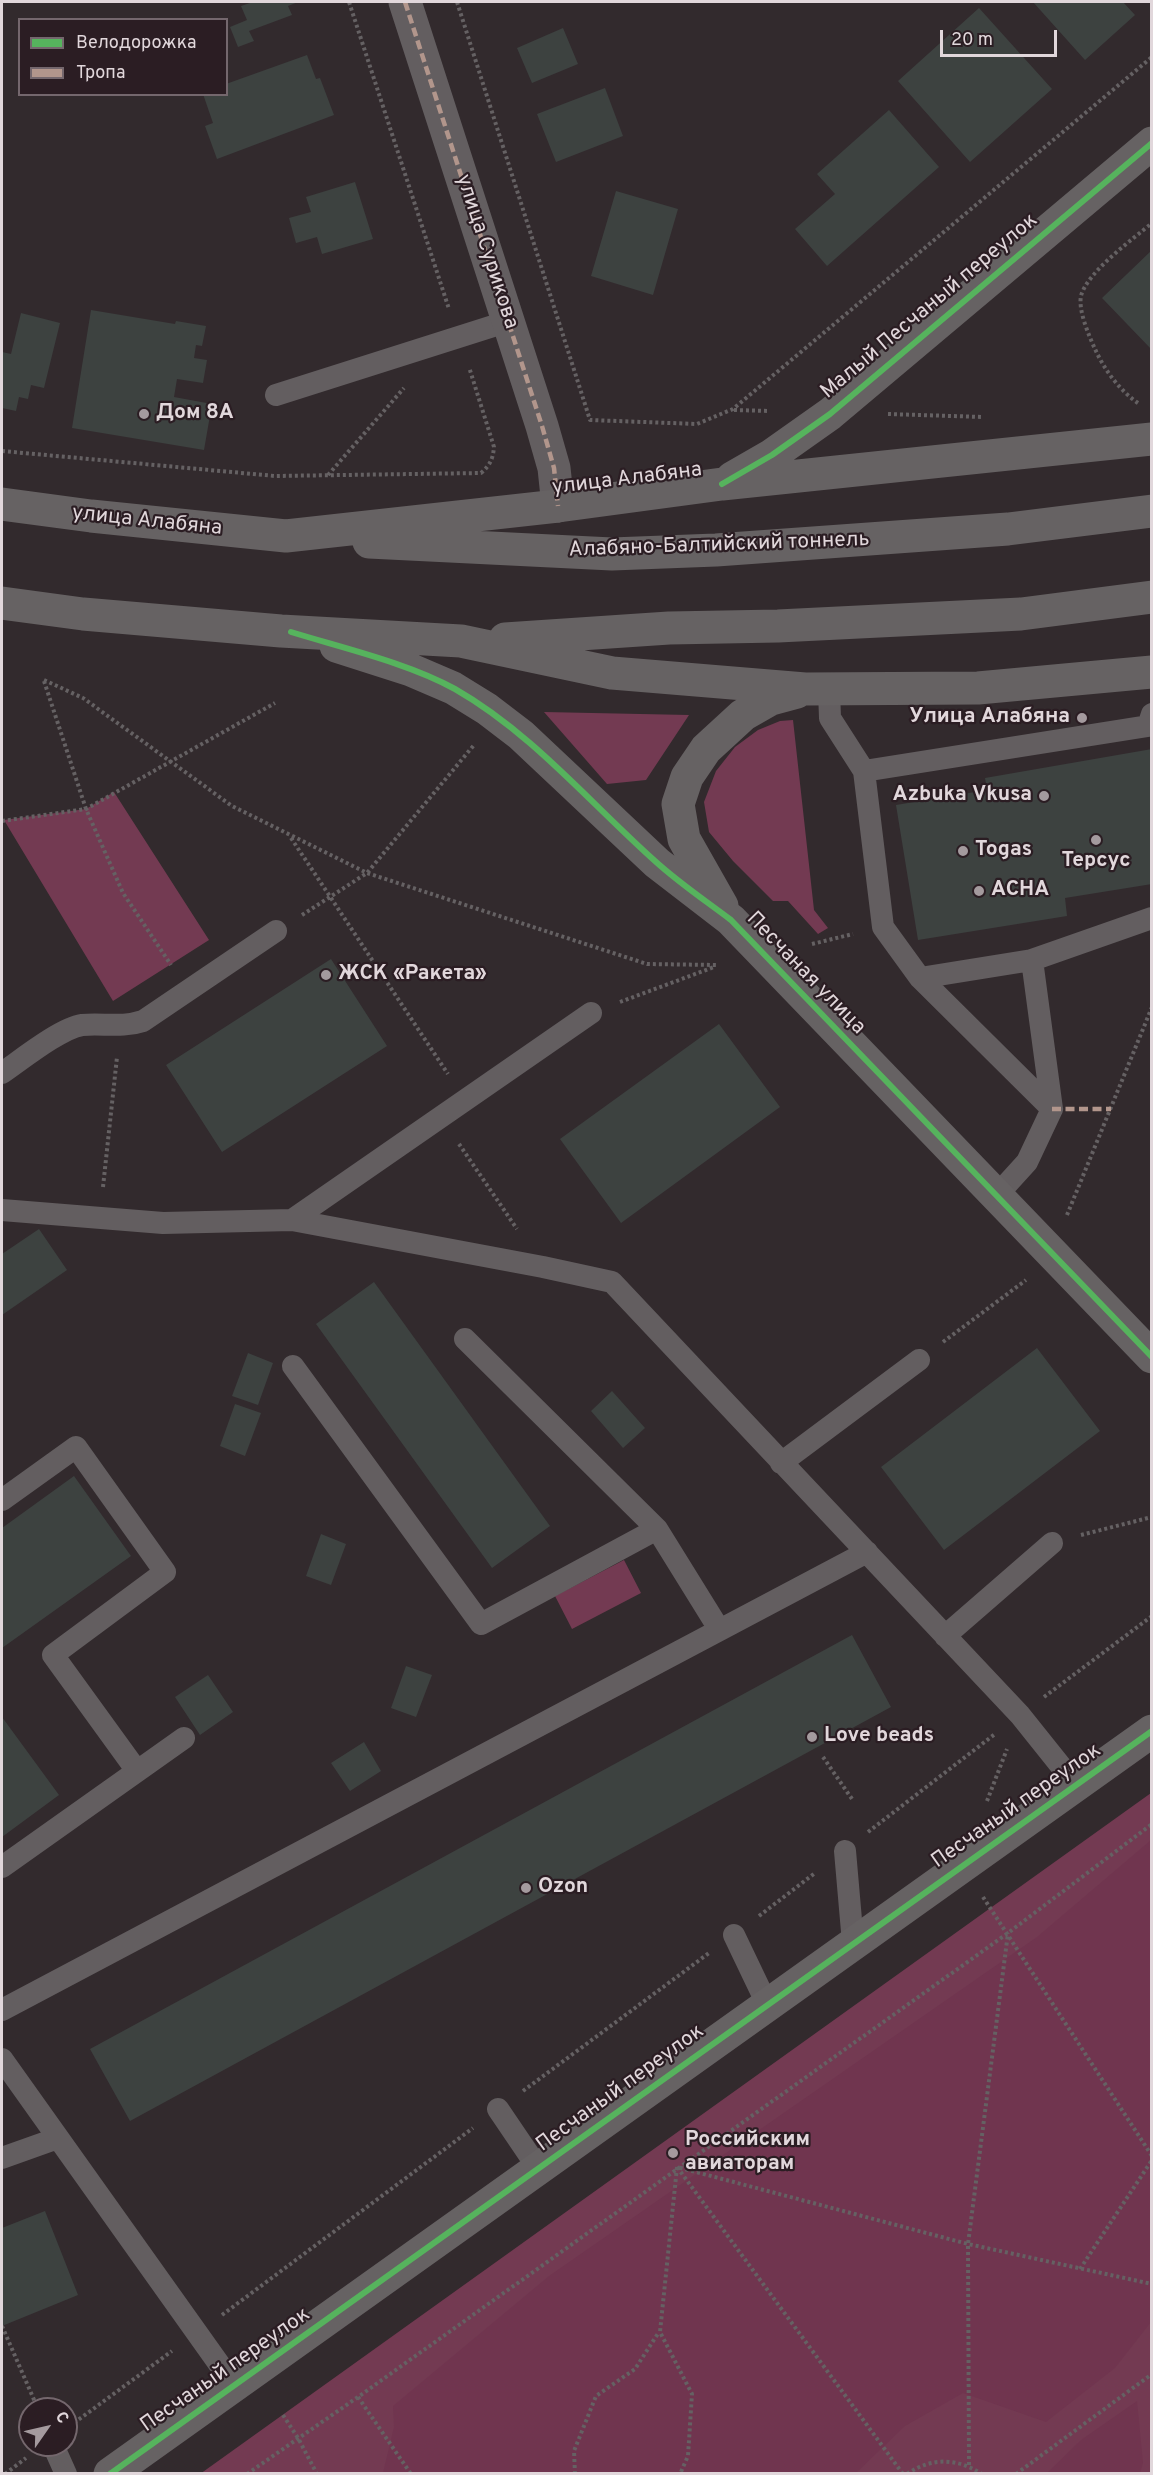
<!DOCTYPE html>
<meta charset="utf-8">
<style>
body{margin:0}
#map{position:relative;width:1153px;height:2475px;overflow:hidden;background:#322a2d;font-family:Overpass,sans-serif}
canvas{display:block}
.frame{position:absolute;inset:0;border:3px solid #e1d7db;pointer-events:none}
.legend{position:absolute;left:18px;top:18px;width:210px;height:78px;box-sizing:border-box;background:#2b1d23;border:2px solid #74676d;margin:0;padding:8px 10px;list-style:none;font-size:18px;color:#e1d7db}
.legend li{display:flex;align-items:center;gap:12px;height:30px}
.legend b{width:30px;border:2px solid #74676d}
.north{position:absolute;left:18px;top:2397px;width:60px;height:60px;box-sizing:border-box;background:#2b1d23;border:2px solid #74676d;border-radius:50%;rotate:56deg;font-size:16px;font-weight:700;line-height:24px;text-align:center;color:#e1d7db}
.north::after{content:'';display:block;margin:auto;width:21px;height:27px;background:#a49a9e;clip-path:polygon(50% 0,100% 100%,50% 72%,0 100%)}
.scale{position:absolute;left:940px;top:30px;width:117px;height:27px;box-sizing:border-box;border:3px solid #e1d7db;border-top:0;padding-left:8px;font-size:18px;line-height:21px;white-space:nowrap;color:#e1d7db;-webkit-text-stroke:4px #2b1d23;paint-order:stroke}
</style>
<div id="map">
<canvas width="1153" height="2475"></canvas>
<div class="frame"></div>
<ul class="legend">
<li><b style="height:8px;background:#56b35d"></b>Велодорожка</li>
<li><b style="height:8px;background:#b2968c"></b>Тропа</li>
</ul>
<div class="north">С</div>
<div class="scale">20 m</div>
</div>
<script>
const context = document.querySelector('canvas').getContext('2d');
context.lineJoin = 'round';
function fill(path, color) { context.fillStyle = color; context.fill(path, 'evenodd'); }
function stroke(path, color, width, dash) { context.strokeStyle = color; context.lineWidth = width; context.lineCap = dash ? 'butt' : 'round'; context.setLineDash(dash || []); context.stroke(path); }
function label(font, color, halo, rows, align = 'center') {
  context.font = font + ' Overpass,sans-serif'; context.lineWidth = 4.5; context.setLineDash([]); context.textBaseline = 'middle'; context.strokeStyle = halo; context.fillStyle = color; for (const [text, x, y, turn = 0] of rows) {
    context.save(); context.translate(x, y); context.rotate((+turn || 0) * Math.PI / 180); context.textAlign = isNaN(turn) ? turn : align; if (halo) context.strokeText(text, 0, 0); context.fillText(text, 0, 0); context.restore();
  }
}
const green = new Path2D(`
 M544 712 689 715 646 780 607 784Z
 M793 720 814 910 828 928 818 934 788 901H773L733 861 709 832 704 802 716 771 735 747 758 730 780 721Z
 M114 792 209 940 113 1001 4 820 86 809Z
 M624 1560 641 1593 572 1629 555 1596Z
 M1151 1793V2473L200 2474Z`);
const forest = new Path2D(`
 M1151 1840V2322L1115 2368 1046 2422 963 2393 905 2426 856 2473H383L394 2427 393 2406 549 2276 1037 1937Z
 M1137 2401 1143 2463 1140 2473H1047L1081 2440Z`);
const building = new Path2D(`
 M253 2H298L288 6 292 15 249 31 254 41 238 47 230 27 247 20 241 6Z
 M1033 2H1123L1135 15 1085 60Z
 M979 8 1052 89 970 162 898 81Z
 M563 28 578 64 532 83 517 48Z
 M307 55 316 79 320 78 334 115 217 159 205 126 213 123 203 94H226V84Z
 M605 88 623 136 556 162 537 114Z
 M889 110 939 167 827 266 795 229 835 194 817 174Z
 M355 182 373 239 322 254 317 237 296 243 289 218 311 212 306 197Z
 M616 191 678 209 653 295 591 276Z
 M1152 250V350L1102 298Z
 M91 310 175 324 176 321 206 326 202 346 196 345 194 358 207 360 203 383 177 379 174 397 212 404 204 450 72 428Z
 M21 313 60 323 44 388 31 385 28 399 19 397 16 411 2 408V352L11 354Z
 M1152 749V884L1065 898 1067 916 918 940 896 805 987 790 985 778Z
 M331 959 387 1046 222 1152 166 1065Z
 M719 1024 780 1107 621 1223 560 1139Z
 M39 1229 67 1270 2 1315V1254Z
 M374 1282 550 1526 492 1568 316 1324Z
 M1037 1348 1100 1431 944 1550 881 1467Z
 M248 1353 273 1363 258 1405 232 1396Z
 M612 1391 645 1428 623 1448 591 1411Z
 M235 1404 261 1413 245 1456 220 1446Z
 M74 1476 131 1556 2 1648V1528Z
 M321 1534 346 1544 331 1585 306 1576Z
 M852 1635 891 1707 130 2121 90 2049Z
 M406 1666 432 1675 416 1717 391 1708Z
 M208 1675 233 1712 200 1735 175 1697Z
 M2 1717 59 1795 2 1837Z
 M364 1742 381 1771 350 1791 331 1763Z
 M45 2211 78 2295 2 2326V2228Z`);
const path = new Path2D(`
 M349 2 449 309
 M457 2 590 420 697 424 733 409 1152 57
 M1138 403C1119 390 1104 369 1095 349 1089 336 1078 310 1081 296 1087 272 1133 239 1152 223
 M734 410 769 411
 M888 414 983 417
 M2 451 275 476 481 473C490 465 493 459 494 447L469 367
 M328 475 404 388
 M44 680 83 698 232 806 367 873 647 964 718 965
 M44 681 86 809 123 893 171 965
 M2 821 86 809 275 703
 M291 838 448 1074
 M302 915 367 873 474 745
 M812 944 853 934
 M620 1002 714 967
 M459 1144 517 1229
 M103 1187 117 1057
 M1067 1215 1152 1007
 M943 1342 1026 1280
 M1081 1535 1152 1517
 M1044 1697 1152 1616
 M823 1757 852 1799
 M987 1801 1007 1749
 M868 1832 995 1734
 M983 1897 1152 2156
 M759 1916 815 1873
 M523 2091 709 1953
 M677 2167 660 2332 692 2394 688 2456 680 2474
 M1080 2269 1152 2160
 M222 2315 473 2128
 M2 2326 38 2409
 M358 2397 411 2474
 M283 2415 298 2438 317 2474
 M74 2423 172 2351
 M969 2465 968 2244 1008 1933
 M5 2474 26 2458
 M247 2474 358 2397 1008 1933 1152 1824
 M575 2474 574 2451 596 2396 635 2369 659 2332
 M903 2474 677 2167 968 2244 1152 2284
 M907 2474C932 2457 957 2458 982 2474
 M1016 2474 1152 2374`);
const lane = new Path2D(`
 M276 395 509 321
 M829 690 830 718 864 771 1148 726 1152 714
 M864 771 883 927 920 978 1052 1109 1027 1162 997 1195
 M920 978 1032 960
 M2 1073C21 1060 61 1028 82 1025 103 1023 122 1028 143 1021L276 931
 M1052 1109 1032 960 1152 918
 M2 1210 163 1223 292 1220 543 1267 612 1282 1020 1715 1076 1785
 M292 1220 591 1013
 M465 1339 657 1529 719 1629
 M293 1366 481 1624 657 1529
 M781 1463 919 1360
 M2 1500 76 1447 165 1572 53 1655 137 1771
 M945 1636 1052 1543
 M845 1851 853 1943
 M2 1867 184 1738
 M734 1935 767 2004
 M2 2010 867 1552
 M2 2059 234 2385
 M498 2109 538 2168
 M2 2158 58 2138
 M53 2445 66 2474`);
const street = new Path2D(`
 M405 2 542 426 554 468 558 506`);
const secondary = new Path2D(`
 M732 478 772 455 830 414 1152 143
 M2 504 91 516 286 536 558 506 722 484 1152 439
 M369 542 612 554 716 550 1008 529 1152 511
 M2 603 83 614 281 631 461 641 612 673 805 689 978 688 1152 672
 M505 639 669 628 778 626 1021 614 1152 597
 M336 646 411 670 453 688 487 709 521 735 657 863 731 920 1152 1357
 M722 906 684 839 678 804 687 777 706 749 743 715 771 699 797 692
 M110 2474 1152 1731`);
const quiet = new Path2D(`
 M405 2 542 426 554 468 558 506
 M1052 1109H1111`);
const cycleway = new Path2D(`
 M722 484 772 455 830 414 1152 143
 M291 632C343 648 408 663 455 689 532 733 590 803 655 861 679 883 706 901 731 920L1152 1357
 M110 2474 1152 1731`);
const markers = [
 [144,414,6,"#a49a9e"],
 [1082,718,6,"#a49a9e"],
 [1044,796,6,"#a49a9e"],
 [1096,840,6,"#a49a9e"],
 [963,851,6,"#a49a9e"],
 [979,891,6,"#a49a9e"],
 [326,975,6,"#a49a9e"],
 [812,1737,6,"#a49a9e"],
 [526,1888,6,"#a49a9e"],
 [673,2153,6,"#a49a9e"]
];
const streetNames = [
 ["улица Сурикова",486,252,72],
 ["Малый Песчаный переулок",930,307,-40],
 ["улица Алабяна",627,480,-7],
 ["улица Алабяна",147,522,6],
 ["Алабяно-Балтийский тоннель",719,546,-2],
 ["Песчаная улица",805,974,46],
 ["Песчаный переулок",1017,1807,-35],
 ["Песчаный переулок",621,2089,-36],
 ["Песчаный переулок",226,2371,-35]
];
const poiNames = [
 ["Дом 8А",156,414],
 ["Улица Алабяна",1070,718,"right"],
 ["Azbuka Vkusa",1032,796,"right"],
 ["Togas",975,851],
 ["Терсус",1096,862,"center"],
 ["АСНА",991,891],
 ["ЖСК «Ракета»",338,975],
 ["Love beads",824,1737],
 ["Ozon",538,1888],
 ["Российским",685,2141],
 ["авиаторам",685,2165]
];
fill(green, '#733a52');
fill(forest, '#70354f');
fill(building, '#3d4240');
stroke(path, '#656163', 4, [3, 3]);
stroke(lane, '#635e60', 22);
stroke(street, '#635e60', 33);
stroke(secondary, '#666263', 33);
stroke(quiet, '#b2968c', 4.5, [9, 4.5]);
stroke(cycleway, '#56b35d', 6);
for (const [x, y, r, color] of markers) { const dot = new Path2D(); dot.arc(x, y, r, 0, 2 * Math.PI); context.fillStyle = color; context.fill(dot); stroke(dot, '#2b1d23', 2); }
label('21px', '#e1d7db', '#2b1d23', streetNames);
label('bold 21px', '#e1d7db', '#2b1d23', poiNames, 'left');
</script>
